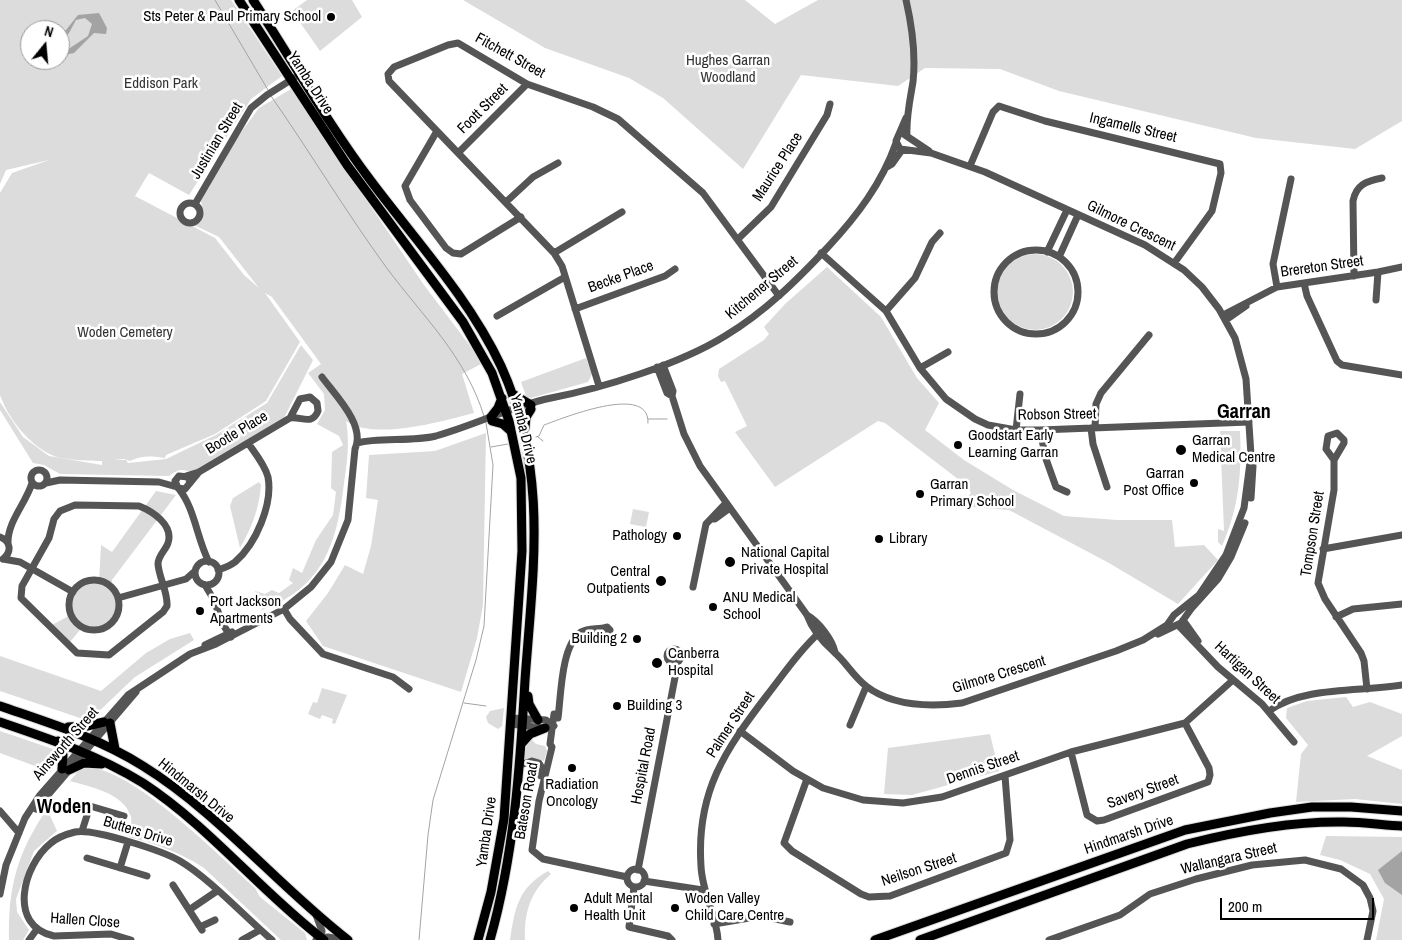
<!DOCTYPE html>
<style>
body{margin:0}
#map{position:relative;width:1402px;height:940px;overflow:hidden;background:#fff;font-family:"Archivo Narrow",sans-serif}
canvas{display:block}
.north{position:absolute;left:20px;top:20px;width:50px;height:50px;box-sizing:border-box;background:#fff;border:1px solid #999;border-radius:50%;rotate:17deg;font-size:14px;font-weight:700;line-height:20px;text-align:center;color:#000}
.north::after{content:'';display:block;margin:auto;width:18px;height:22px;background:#000;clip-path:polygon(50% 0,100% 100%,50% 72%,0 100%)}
.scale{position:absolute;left:1220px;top:898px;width:154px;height:22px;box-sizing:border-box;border:2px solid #000;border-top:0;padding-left:6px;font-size:15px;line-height:18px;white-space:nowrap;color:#000;-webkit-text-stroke:4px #fff;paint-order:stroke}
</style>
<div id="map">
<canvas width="1402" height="940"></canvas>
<div class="north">N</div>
<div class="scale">200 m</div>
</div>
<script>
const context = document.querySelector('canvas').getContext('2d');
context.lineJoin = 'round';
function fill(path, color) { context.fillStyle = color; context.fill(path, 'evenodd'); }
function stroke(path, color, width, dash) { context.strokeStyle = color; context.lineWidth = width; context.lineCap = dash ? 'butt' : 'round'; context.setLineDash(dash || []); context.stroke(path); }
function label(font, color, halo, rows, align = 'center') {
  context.font = font + ' "Archivo Narrow",sans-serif'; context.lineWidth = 5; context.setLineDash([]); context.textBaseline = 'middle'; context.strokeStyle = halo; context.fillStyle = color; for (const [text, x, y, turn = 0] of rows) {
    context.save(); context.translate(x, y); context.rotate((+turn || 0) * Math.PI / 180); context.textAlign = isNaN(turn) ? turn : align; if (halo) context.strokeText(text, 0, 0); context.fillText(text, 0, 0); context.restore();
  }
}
const green = new Path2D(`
 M0 0H231L282 76 251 99 189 195 149 173 135 196 215 238 244 275 259 288 219 237 194 225 203 211 201 201 231 146 259 108 291 89 424 285 483 363 462 374 474 413C443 421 375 441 346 421 350 443 347 462 344 483 337 543 324 587 262 610L255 591 265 594 272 590 279 593 293 583 289 580 293 568 302 573 316 540 333 515 336 492 331 488 332 452 343 445 339 436 317 424 325 410 324 394 308 373 321 364 272 297 265 293 300 342 266 401 215 434 166 455 165 458C153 456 141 455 130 461L124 459 113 460H126L128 463 166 459 216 435 267 403 301 345 313 360 284 418 194 473C183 469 179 468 169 476L60 474 44 465 33 463 0 410V402L23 437 49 456 102 465V461C91 461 61 460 52 455 29 445 8 418 0 395V193L12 173 49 160 6 170 0 184ZM30 30H60V60H30Z
 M307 0H352L362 17 320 51 292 11Z
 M463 0H745L775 24 818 0H1402V121L1355 149 1256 138 1059 91 1000 69 925 68 898 86 801 75 743 169 663 98 629 78 545 48Z
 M997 292a38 38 0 1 1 76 0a38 38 0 1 1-76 0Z
 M827 267 881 317 917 378 939 403 925 430 964 460 1013 490 1064 516 1117 520H1172L1175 547 1204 545 1218 560 1178 604 1109 563 1009 510 958 506 971 493 967 486 885 423 878 421 775 487 735 432 747 426 725 381 721 382 718 376 719 369 764 340 769 334 764 327 785 304Z
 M586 358 592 374 588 382 531 398 526 396 521 382Z
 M1220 431H1240C1242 472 1239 508 1222 546L1218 542V529L1224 531Z
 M486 433 483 605 477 638 461 692 323 646 306 621 328 593 345 565 363 574 371 546 378 500 366 498 369 455 435 451Z
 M259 482 261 485C259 509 252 527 240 548L230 506 233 498Z
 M156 491 176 495 112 580C110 590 118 593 118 602 120 622 100 632 84 625L70 642 52 625 74 613C70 600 75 593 83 584L99 582 101 545 112 552Z
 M633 509 649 512 646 527 630 524Z
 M190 633 194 640 135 677 95 715 83 719 0 691V656L101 691 146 653 170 639Z
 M322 688 347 695 335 724 332 723 333 719 322 715 320 719 308 714 313 702 317 703Z
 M1346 697 1353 707 1370 702 1402 714V736L1367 756 1402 770V804L1355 799 1296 802 1301 754 1308 745 1286 718 1287 708 1307 701Z
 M504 708 502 726 498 729 488 723 486 717 490 711Z
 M0 731 53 749 57 756 51 772 0 753Z
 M990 734 999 771 912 795 884 794 888 748Z
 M529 737 536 744 545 746 547 751 544 761 538 759 524 761 525 747Z
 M87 767C134 769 219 856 255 888L260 897 305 933 307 940H281L204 868C180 852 156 844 129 837 130 831 132 823 131 817 124 793 91 787 70 781L79 770Z
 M47 809 57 831 34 851 16 899 17 912 29 930 23 940H9C8 887 17 853 47 809Z
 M1326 836 1402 837V940H1376L1384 899 1370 874 1340 860 1320 855Z
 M548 871 551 874C530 892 524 913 525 940H510C515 908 518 888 548 871Z`);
const water = new Path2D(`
 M99 13 107 28 106 34 94 33 74 53 60 56V48L67 50 88 36 92 24 85 18 76 20 69 33 60 43V32L66 30 78 15Z
 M1402 851V895L1385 883 1378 870Z`);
const stream = new Path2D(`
 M215 0 268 90
 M271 96C310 152 346 212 386 267 423 317 465 355 484 416
 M648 419H667
 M536 437 539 436 544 425C561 419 650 382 648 423
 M538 437 543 441
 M491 447 508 444
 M464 703 486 706
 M419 940 428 835 433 800 476 660 484 626 493 465 486 423`);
const minor = new Path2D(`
 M906 0C912 26 916 54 913 82 910 100 906 117 907 136
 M906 118 896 141 900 149 931 153 985 172 1145 245 1184 270 1202 287 1219 309 1235 338 1246 379 1251 455 1253 466 1251 498
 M437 131 405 186 410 200 446 248 453 253 461 254 521 217
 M905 135 929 151
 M458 153 527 84
 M970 166 993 112 999 106 1045 121 1220 164 1221 173 1212 211 1175 262
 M887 167 892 164 902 150
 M506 202 533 177 558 163
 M180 213a10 10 0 1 1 20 0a10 10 0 1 1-20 0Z
 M195 204 251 108 267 95 294 78
 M738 239 771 207 827 115 830 104
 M994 292a42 42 0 1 1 84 0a42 42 0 1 1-84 0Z
 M1047 252 1067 210
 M554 253 622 212
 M821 253 886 311 920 368 946 399 975 419 988 425 1016 430H1040L1249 422
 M1059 257 1078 215
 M1354 276 1353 201C1356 185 1366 181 1382 178
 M1304 283 1307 296 1337 361 1342 365 1402 375
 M1277 287 1273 264 1291 179
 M1376 300 1378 272
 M575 309 665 276 675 269
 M886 311 915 278 932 242 940 233
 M1223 315 1277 287 1378 272 1402 267
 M497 316 565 277
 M1226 320 1246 306
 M663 365 673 391 672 396 684 434 700 466 807 615C812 629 824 643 834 652 846 662 853 676 866 686 893 707 930 707 962 703L1116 651 1143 640 1167 625 1174 615 1199 595 1226 555 1244 508 1251 455
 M657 367 667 393 672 396
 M920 368 948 352
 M599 386 562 266 554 253 389 81 388 74 394 67 448 45 458 43 527 84 593 107 618 119 703 193 779 296
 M1091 428 1093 444 1107 487
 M1095 428 1096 404 1101 393 1149 335
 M1016 430 1020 394
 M1040 430 1046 459 1056 487 1067 492
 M357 443C379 437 411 442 436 436 475 425 512 406 551 398 603 388 680 364 725 336 765 312 797 280 828 247 857 216 882 183 896 143
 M1334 460 1344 443V440L1337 433 1328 436 1326 449 1334 460V490L1318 583 1325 599 1361 653 1364 661 1367 689
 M31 478a8 8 0 1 1 16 0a8 8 0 1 1-16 0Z
 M186 476 199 472 290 418 300 399 310 397 317 403 318 411C312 426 301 416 290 418
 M46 483 60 480 159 482 177 487
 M190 483 188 477 179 476 175 481 178 488 185 489 199 472
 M179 489C195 509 197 539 209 562
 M75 505 139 506C152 511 174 525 168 543 166 550 158 555 158 564 159 578 168 592 167 606L163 612 109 655 77 653 21 598 22 586 49 538 54 519 60 511Z
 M711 519H715L730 508
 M0 537C11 541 12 552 3 559
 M8 542C8 521 26 503 32 483
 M1323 549 1402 535
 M3 559 20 562 73 592
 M195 573a12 12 0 1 1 24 0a12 12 0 1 1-24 0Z
 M218 570C224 568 230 566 235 562 256 544 273 504 268 477 265 465 255 453 248 443
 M69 605a25 25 0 1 1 50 0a25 25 0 1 1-50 0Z
 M205 585 214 600 222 623 231 637
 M693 587 706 524 726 503
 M118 598 186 579 195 571
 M284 609 290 619 323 654 393 677 409 689
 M807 615C819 622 832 639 835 652
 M1336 617 1353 609 1402 604
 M1183 620 1198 641
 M1178 625 1218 667 1262 704 1294 742
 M1158 634 1181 623 1191 609 1218 579 1231 557 1245 523
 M205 645 232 632
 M667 656a7 7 0 1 1 14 0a7 7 0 1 1-14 0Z
 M1269 711C1303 686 1361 692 1402 685
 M554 714 550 744 552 747 539 801 532 850 543 859 627 877
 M511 718 546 720 554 726
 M558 718C561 696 561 645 581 632 589 627 598 630 607 627L610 630 606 637 577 636
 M511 724 543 728
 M850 725 866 687
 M740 731 793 771 823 788 863 800 903 803 942 797 1071 752 1185 723 1233 680
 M1071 752 1087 815 1097 821 1104 820 1208 782 1210 775 1209 768 1185 723
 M520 765 532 761 539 763 542 768 541 776
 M807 779 784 843 792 851 861 894 869 897 890 896 1006 853 1010 840 1005 776
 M36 809 136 692
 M0 811 19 833
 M82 831 90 806 124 816
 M87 858 147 876
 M120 868 128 842
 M627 878a9 9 0 1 1 18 0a9 9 0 1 1-18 0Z
 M638 870 677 667
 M644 881 703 890
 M173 885 202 930
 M634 887 629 927 668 936 672 940
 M0 894 6 865 25 818 40 795 128 695 190 654 216 644 284 609 311 587 331 562 348 520 355 449C366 425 335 395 322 377
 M189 910 217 891
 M316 915 322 931 321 940
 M714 924 761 916 790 922
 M200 927 215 920
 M29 940 37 929
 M131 940 111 934 54 936C7 926 23 865 51 843 58 837 67 834 75 832 93 828 163 851 180 861 209 878 245 917 272 940
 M242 940 260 930
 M316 940 328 937 344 940
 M718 940C717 917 702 893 701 866 696 792 725 750 768 694 785 672 801 649 822 630
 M1049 940 1120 915 1150 894 1196 879 1252 865 1305 860 1341 869 1363 885 1370 898 1373 911 1367 940`);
const major = new Path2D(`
 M239 0 347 165 463 322 492 373 509 421 521 478 522 551 504 819 491 892 478 940
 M253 0C292 60 328 124 371 181 416 241 469 298 501 366 549 472 533 569 525 680 520 768 514 855 490 940
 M513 394 531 405
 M491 417 498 408 502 398
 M492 421 503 424 511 431
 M525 428 526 417 531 409
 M528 696 529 704 538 720
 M0 706C49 723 99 738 143 766 219 813 277 885 348 940
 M0 722C50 739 98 755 143 783 210 827 261 892 324 940
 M110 723 115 749
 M68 727 87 726 104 722
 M58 741 63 755 62 769
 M522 743 530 734 545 728
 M69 770 84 763 102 764
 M875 940 1185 830 1270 813 1312 807H1351L1402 811
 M920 940 1187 844C1238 831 1291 821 1344 822 1363 822 1383 825 1402 826`);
const markers = [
 [331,17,5,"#000"],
 [958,445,5,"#000"],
 [1181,450,6,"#000"],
 [1194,483,5,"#000"],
 [920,494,5,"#000"],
 [677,536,5,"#000"],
 [879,539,5,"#000"],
 [730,562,6,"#000"],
 [661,581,6,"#000"],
 [713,607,5,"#000"],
 [200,611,5,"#000"],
 [637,639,5,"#000"],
 [657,663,6,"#000"],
 [617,706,5,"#000"],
 [572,768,5,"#000"],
 [574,908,5,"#000"],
 [675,908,5,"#000"]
];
const poiNames = [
 ["Sts Peter & Paul Primary School",321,17,"right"],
 ["Goodstart Early",968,436],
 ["Learning Garran",968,453],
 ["Garran",1192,441],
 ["Medical Centre",1192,458],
 ["Garran",1184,474,"right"],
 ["Post Office",1184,491,"right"],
 ["Garran",930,485],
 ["Primary School",930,502],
 ["Pathology",667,536,"right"],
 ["Library",889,539],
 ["National Capital",741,553],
 ["Private Hospital",741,570],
 ["Central",650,572,"right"],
 ["Outpatients",650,589,"right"],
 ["ANU Medical",723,598],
 ["School",723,615],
 ["Port Jackson",210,602],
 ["Apartments",210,619],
 ["Building 2",627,639,"right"],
 ["Canberra",668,654],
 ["Hospital",668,671],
 ["Building 3",627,706],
 ["Radiation",572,785,"center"],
 ["Oncology",572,802,"center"],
 ["Adult Mental",584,899],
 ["Health Unit",584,916],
 ["Woden Valley",685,899],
 ["Child Care Centre",685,916]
];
const streetNames = [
 ["Fitchett Street",510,56,29],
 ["Yamba Drive",310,83,57],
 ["Foott Street",483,109,-45],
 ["Ingamells Street",1133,128,13],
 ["Justinian Street",217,141,-59],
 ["Maurice Place",778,167,-57],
 ["Gilmore Crescent",1131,226,26],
 ["Brereton Street",1322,267,-8],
 ["Becke Place",621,277,-20],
 ["Kitchener Street",762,288,-40],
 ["Robson Street",1057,415,-1],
 ["Yamba Drive",523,429,76],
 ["Bootle Place",237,433,-31],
 ["Tompson Street",1313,534,-81],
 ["Hartigan Street",1247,673,43],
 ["Gilmore Crescent",999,675,-17],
 ["Palmer Street",731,725,-57],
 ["Ainsworth Street",66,744,-49],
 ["Hospital Road",644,766,-79],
 ["Dennis Street",983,768,-19],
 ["Hindmarsh Drive",196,791,39],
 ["Savery Street",1143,792,-20],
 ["Bateson Road",527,801,-80],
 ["Butters Drive",138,832,17],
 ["Yamba Drive",487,832,-82],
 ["Hindmarsh Drive",1129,835,-19],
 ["Wallangara Street",1229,859,-13],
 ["Neilson Street",919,870,-18],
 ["Hallen Close",85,921,4]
];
const parkNames = [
 ["Hughes Garran",728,61],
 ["Woodland",728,78],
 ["Eddison Park",161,84],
 ["Woden Cemetery",125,333]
];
const districtNames = [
 ["Garran",1244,413],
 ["Woden",64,808]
];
fill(green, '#dcdcdc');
fill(water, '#a3a3a3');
stroke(stream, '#a3a3a3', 1);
stroke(major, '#dbdbdb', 11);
stroke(minor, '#555', 7);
stroke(major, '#000', 9);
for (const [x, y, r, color] of markers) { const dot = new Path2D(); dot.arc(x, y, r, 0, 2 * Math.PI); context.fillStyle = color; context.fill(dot); stroke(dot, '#fff', 2); }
label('15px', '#000', '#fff', poiNames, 'left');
label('15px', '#000', '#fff', streetNames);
label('15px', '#333', '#fff', parkNames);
label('bold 20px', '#000', '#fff', districtNames);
</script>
